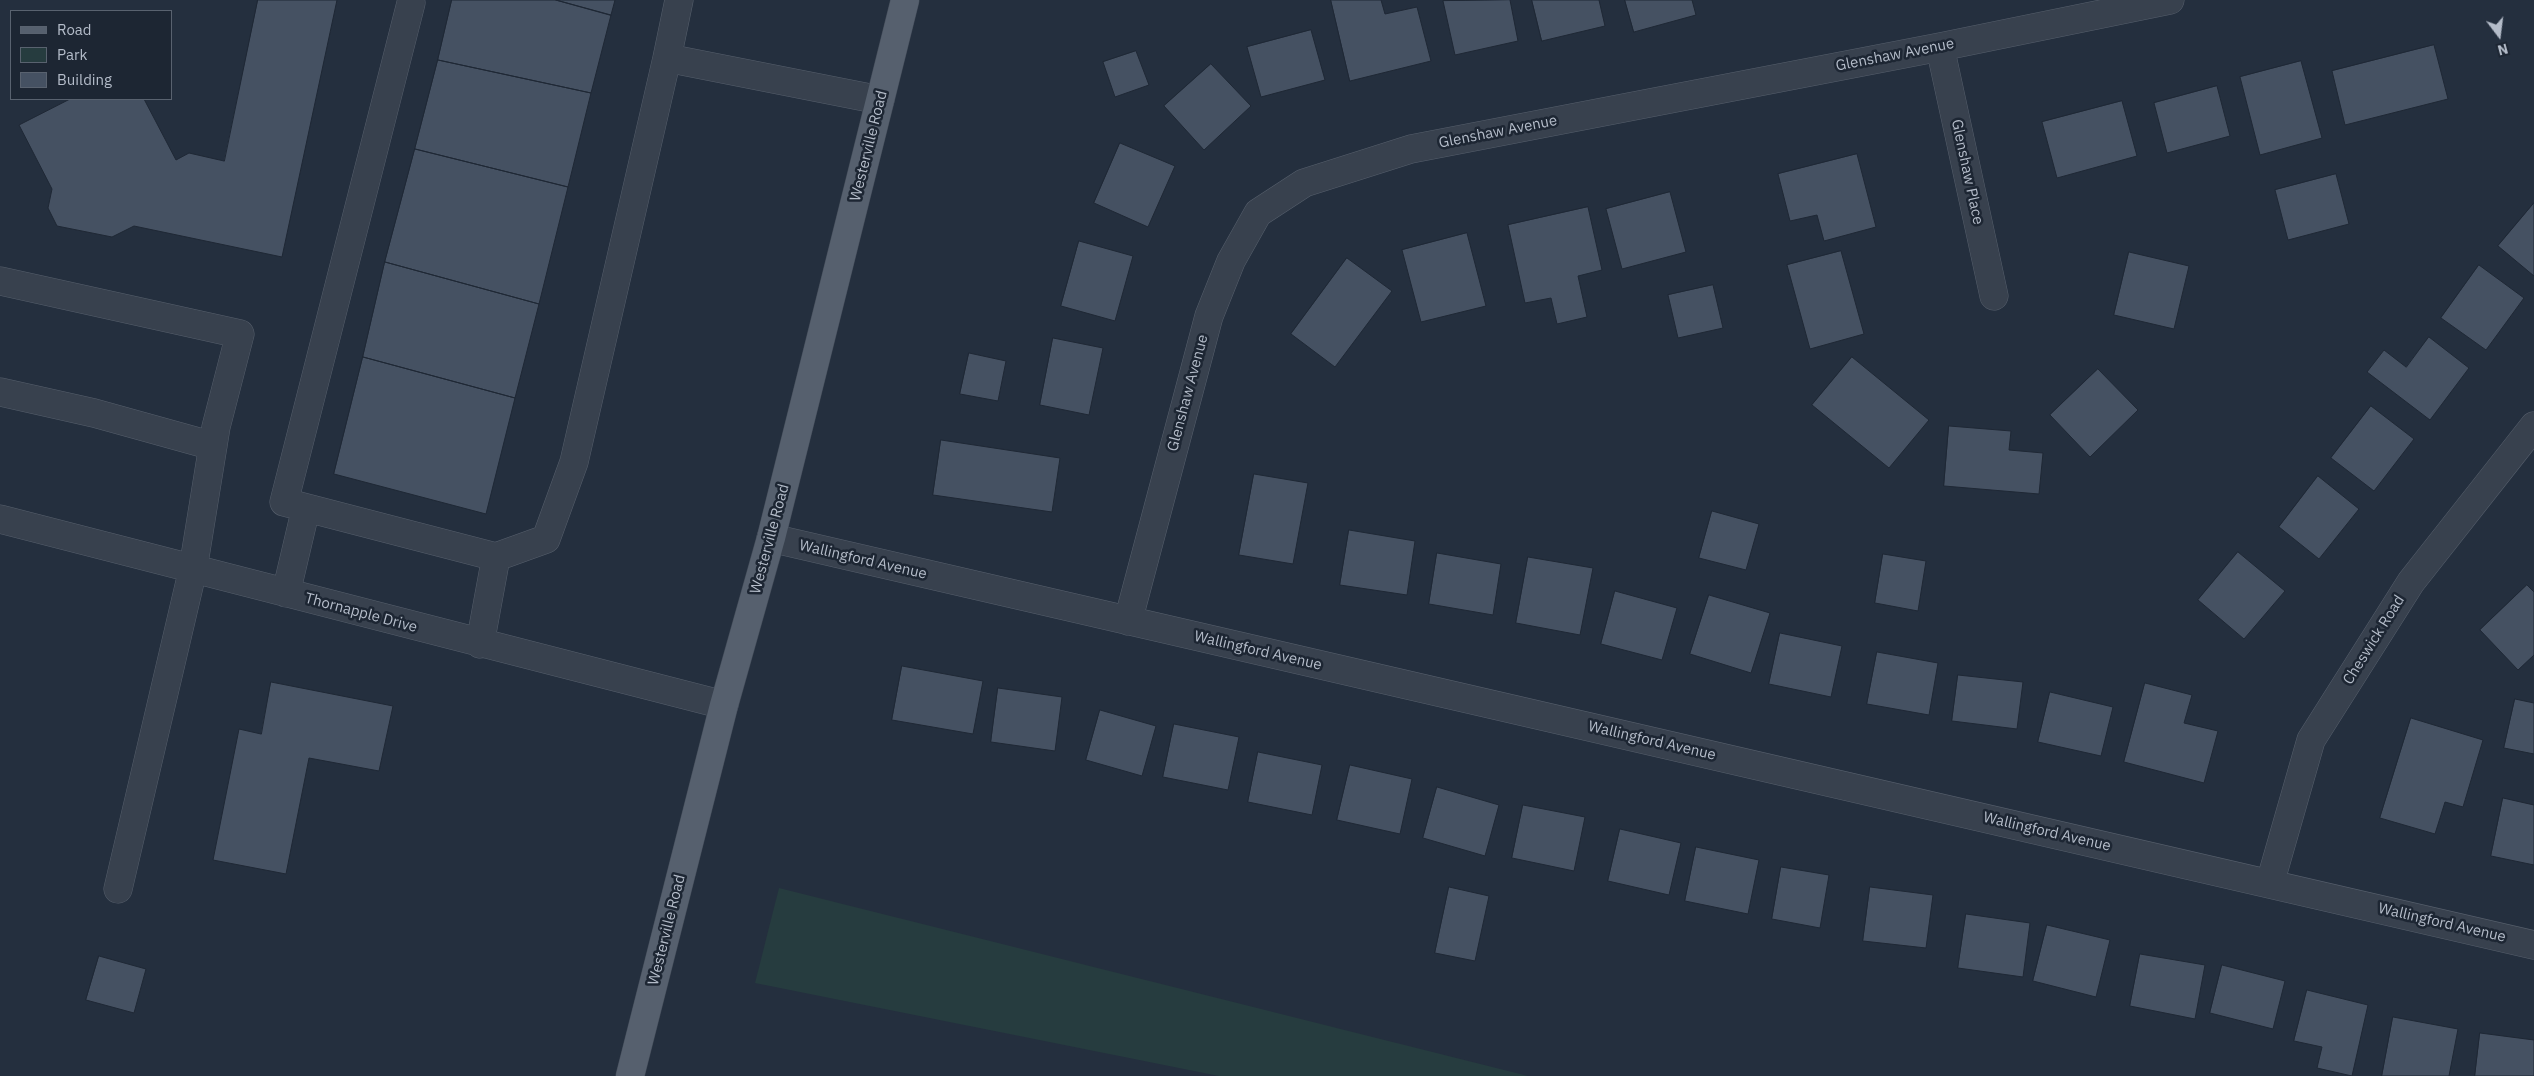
<!DOCTYPE html>
<style>
body{margin:0}
#map{position:relative;width:2534px;height:1076px;overflow:hidden;background:#242f3e;font-family:"IBM Plex Sans",sans-serif}
canvas{display:block}
.legend{position:absolute;left:10px;top:10px;width:162px;height:90px;box-sizing:border-box;background:#1d2633;border:1px solid #59626f;margin:0;padding:6px 9px;list-style:none;font-size:15px;color:#b4bcc9}
.legend li{display:flex;align-items:center;gap:10px;height:25px}
.legend b{width:25px;border:1px solid #59626f}
.north{position:absolute;left:2474px;top:10px;width:50px;height:50px;-webkit-text-stroke:4px #1d2633;paint-order:stroke;rotate:165deg;font-size:14px;font-weight:700;line-height:20px;text-align:center;color:#b4bcc9}
.north::after{content:'';display:block;margin:auto;width:18px;height:22px;background:#b4bcc9;clip-path:polygon(50% 0,100% 100%,50% 72%,0 100%)}
</style>
<div id="map">
<canvas width="2534" height="1076"></canvas>
<ul class="legend">
<li><b style="height:6px;background:#56606e"></b>Road</li>
<li><b style="height:14px;background:#263c3f"></b>Park</li>
<li><b style="height:14px;background:#455162"></b>Building</li>
</ul>
<div class="north">N</div>
</div>
<script>
const context = document.querySelector('canvas').getContext('2d');
context.lineJoin = 'round';
function fill(path, color) { context.fillStyle = color; context.fill(path, 'evenodd'); }
function stroke(path, color, width, dash) { context.strokeStyle = color; context.lineWidth = width; context.lineCap = dash ? 'butt' : 'round'; context.setLineDash(dash || []); context.stroke(path); }
function label(font, color, halo, rows, align = 'center') {
  context.font = font + ' "IBM Plex Sans",sans-serif'; context.lineWidth = 5; context.setLineDash([]); context.textBaseline = 'middle'; context.strokeStyle = halo; context.fillStyle = color; for (const [text, x, y, turn = 0] of rows) {
    context.save(); context.translate(x, y); context.rotate((+turn || 0) * Math.PI / 180); context.textAlign = isNaN(turn) ? turn : align; if (halo) context.strokeText(text, 0, 0); context.fillText(text, 0, 0); context.restore();
  }
}
const green = new Path2D(`
 M779 888 1528 1076H1219L755 983Z`);
const building = new Path2D(`
 M258 0H337L282 257 134 226 112 237 57 226 48 208 52 189 19 125 70 99H144L176 160 189 153 224 161Z
 M452 0H556L611 15 591 93 438 60Z
 M556 0H615L611 15Z
 M1331 0H1381L1385 14 1417 7 1431 61 1350 81Z
 M1510 0 1518 41 1455 55 1443 1Z
 M1532 0H1599L1605 26 1542 41Z
 M1625 0H1692L1696 15 1634 32Z
 M1311 30 1325 80 1261 97 1247 47Z
 M2434 45 2448 99 2345 125 2332 71Z
 M1136 51 1149 85 1115 97 1103 62Z
 M438 60 591 93 568 187 415 149Z
 M2301 61 2322 138 2260 155 2240 77Z
 M1211 64 1251 106 1204 150 1164 106Z
 M2217 86 2230 136 2167 153 2154 103Z
 M2122 101 2137 156 2057 178 2042 122Z
 M1120 143 1175 166 1148 227 1094 203Z
 M415 149 568 187 539 304 385 262Z
 M1857 154 1876 227 1824 241 1817 215 1790 221 1778 174Z
 M2336 174 2349 224 2288 240 2275 190Z
 M1670 192 1686 252 1622 269 1606 209Z
 M2534 203V276L2498 246Z
 M1588 207 1602 270 1578 276 1587 317 1557 324 1551 298 1525 303 1508 225Z
 M1467 233 1486 306 1421 322 1402 250Z
 M1079 241 1133 256 1115 321 1061 306Z
 M1841 251 1864 334 1810 349 1787 265Z
 M2129 252 2189 266 2174 329 2114 315Z
 M1347 258 1392 291 1335 367 1291 334Z
 M385 262 539 304 515 398 363 357Z
 M2479 265 2524 298 2486 350 2441 318Z
 M1713 285 1723 328 1678 338 1668 295Z
 M2429 337 2469 368 2430 420 2367 372 2384 350 2406 367Z
 M1053 338 1103 348 1089 415 1040 405Z
 M969 353 1006 361 998 401 960 394Z
 M363 357 515 398 486 514 334 474Z
 M1852 357 1929 420 1889 468 1812 405Z
 M2098 369 2138 410 2090 457 2050 415Z
 M2371 406 2414 439 2374 491 2331 458Z
 M1949 426 2011 431 2009 450 2043 453 2039 494 1944 486Z
 M941 440 1060 458 1052 512 933 495Z
 M1254 474 1308 483 1293 564 1239 555Z
 M2318 476 2359 509 2319 559 2279 527Z
 M1712 511 1759 524 1746 570 1699 558Z
 M1349 530 1415 541 1407 595 1340 585Z
 M2238 552 2285 591 2244 639 2198 600Z
 M1437 553 1501 564 1493 615 1429 604Z
 M1883 554 1926 561 1918 611 1875 603Z
 M1528 557 1593 568 1580 635 1516 623Z
 M2527 585 2534 592V655L2518 670 2480 630Z
 M1615 591 1677 608 1662 660 1601 644Z
 M1709 595 1770 613 1751 673 1690 654Z
 M1780 633 1842 646 1831 697 1769 684Z
 M1877 652 1938 663 1929 715 1867 704Z
 M902 666 983 681 973 734 892 720Z
 M1958 675 2023 682 2017 729 1952 721Z
 M271 682 393 706 379 771 309 758 286 874 213 860 239 729 261 734Z
 M2145 683 2192 695 2184 723 2218 731 2204 783 2124 762Z
 M998 688 1062 697 1055 751 991 742Z
 M2050 692 2113 707 2101 756 2038 742Z
 M2515 699 2534 703V754L2504 748Z
 M1100 710 1156 726 1142 776 1086 760Z
 M2411 718 2483 740 2463 807 2445 802 2435 834 2380 818Z
 M1174 724 1239 737 1228 790 1163 777Z
 M1258 752 1322 765 1312 815 1248 802Z
 M1350 765 1412 779 1400 834 1337 820Z
 M1437 787 1499 805 1485 856 1423 838Z
 M2503 798 2534 805V865L2491 856Z
 M1523 805 1585 817 1574 871 1512 858Z
 M1620 829 1681 843 1669 895 1608 881Z
 M1696 847 1759 860 1748 914 1685 901Z
 M1781 867 1829 875 1820 928 1772 919Z
 M1449 887 1489 896 1475 961 1435 953Z
 M1870 887 1933 895 1926 948 1863 941Z
 M1966 914 2030 923 2023 977 1958 968Z
 M2047 925 2110 940 2096 997 2033 981Z
 M2140 954 2205 965 2195 1019 2130 1006Z
 M99 956 146 969 134 1013 86 1000Z
 M2222 965 2285 981 2273 1029 2210 1013Z
 M2307 990 2368 1005 2352 1076 2317 1068 2322 1047 2294 1041Z
 M2393 1017 2458 1029 2449 1076H2382Z
 M2480 1033 2534 1040V1076H2475Z`);
const minor = new Path2D(`
 M411 3 284 502 496 557 546 539 574 462 667 58 880 100
 M1940 47 1994 296
 M667 58 679 0
 M0 281 240 334 216 427 193 569 118 889
 M0 392 94 413 213 446
 M0 519 724 705
 M771 538 2534 945
 M286 593 306 508
 M1128 621 1209 316 1231 261 1258 213 1304 183 1411 149 1940 47 2170 0
 M480 644 496 557
 M2270 883 2311 740 2411 582 2534 426`);
const major = new Path2D(`
 M630 1076 724 705 771 538 905 0`);
const streetNames = [
 ["Glenshaw Avenue",1895,55,-11],
 ["Glenshaw Avenue",1498,132,-11],
 ["Westerville Road",869,146,-76],
 ["Glenshaw Place",1967,172,78],
 ["Glenshaw Avenue",1188,393,-75],
 ["Westerville Road",770,539,-75],
 ["Wallingford Avenue",863,560,13],
 ["Thornapple Drive",361,613,15],
 ["Cheswick Road",2374,640,-58],
 ["Wallingford Avenue",1258,651,13],
 ["Wallingford Avenue",1652,741,13],
 ["Wallingford Avenue",2047,832,13],
 ["Wallingford Avenue",2442,923,13],
 ["Westerville Road",667,930,-76]
];
fill(green, '#263c3f');
fill(building, '#455162');
stroke(building, '#1f2835', 1);
stroke(minor, '#565f6c', 29);
stroke(major, '#414a57', 29);
stroke(minor, '#38414e', 28);
stroke(major, '#56606e', 28);
label('15px', '#b4bcc9', '#1d2633', streetNames);
</script>
